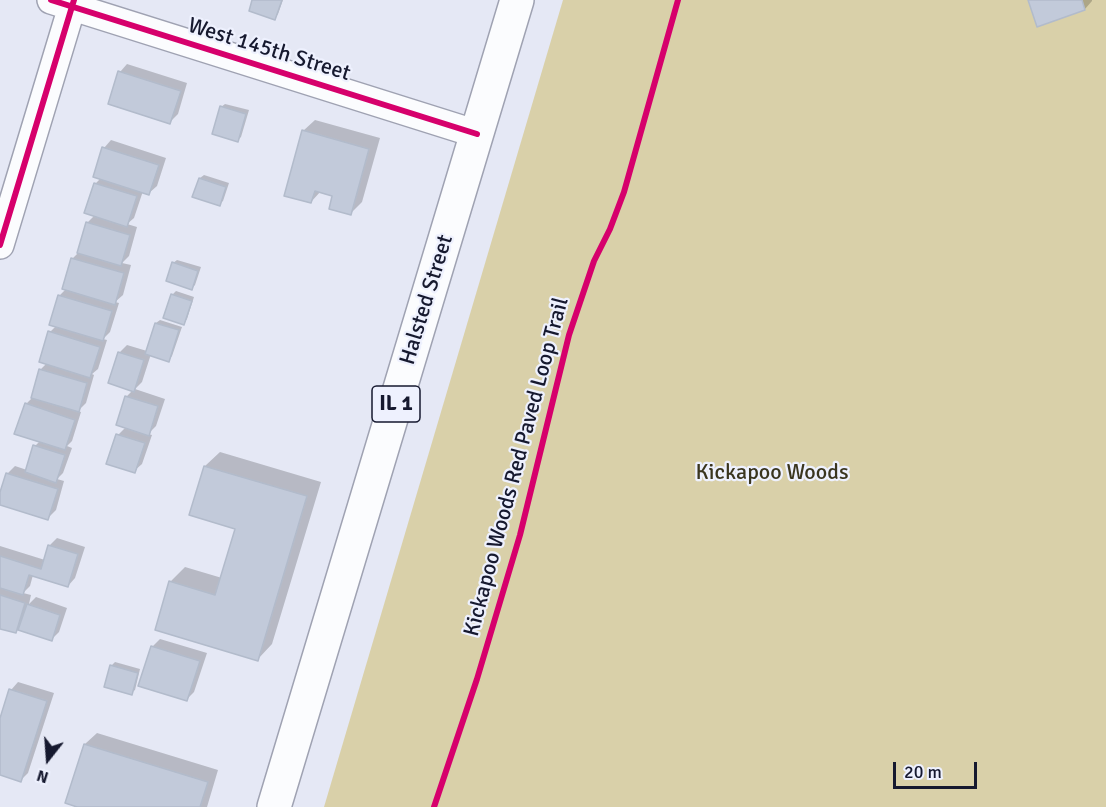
<!DOCTYPE html>
<style>
body{margin:0}
#map{position:relative;width:1106px;height:807px;overflow:hidden;background:#e5e8f5;font-family:Signika,sans-serif}
canvas{display:block}
.north{position:absolute;left:18px;top:729px;width:60px;height:60px;-webkit-text-stroke:4px #eef1fe;paint-order:stroke;rotate:197deg;font-size:16px;font-weight:700;line-height:24px;text-align:center;color:#16192f}
.north::after{content:'';display:block;margin:auto;width:21px;height:27px;background:#16192f;clip-path:polygon(50% 0,100% 100%,50% 72%,0 100%)}
.scale{position:absolute;left:893px;top:762px;width:84px;height:27px;box-sizing:border-box;border:3px solid #16192f;border-top:0;padding-left:8px;font-size:18px;line-height:21px;white-space:nowrap;color:#16192f;-webkit-text-stroke:4px #eef1fe;paint-order:stroke}
</style>
<div id="map">
<canvas width="1106" height="807"></canvas>
<div class="north">N</div>
<div class="scale">20 m</div>
</div>
<script>
const context = document.querySelector('canvas').getContext('2d');
context.lineJoin = 'round';
function fill(path, color) { context.fillStyle = color; context.fill(path, 'evenodd'); }
function stroke(path, color, width, dash) { context.strokeStyle = color; context.lineWidth = width; context.lineCap = dash ? 'butt' : 'round'; context.setLineDash(dash || []); context.stroke(path); }
function label(font, color, halo, rows, align = 'center') {
  context.font = font + ' Signika,sans-serif'; context.lineWidth = 4.5; context.setLineDash([]); context.textBaseline = 'middle'; context.strokeStyle = halo; context.fillStyle = color; for (const [text, x, y, turn = 0] of rows) {
    context.save(); context.translate(x, y); context.rotate((+turn || 0) * Math.PI / 180); context.textAlign = isNaN(turn) ? turn : align; if (halo) context.strokeText(text, 0, 0); context.fillText(text, 0, 0); context.restore();
  }
}
const green = new Path2D(`
 M563 0H1106V807H324Z`);
const shadow = new Path2D(`
 M254 0H283L278 14 275 18Z
 M1030 0H1092V1L1085 9 1038 25Z
 M127 64 187 83 178 114 170 122 120 72Z
 M225 104 249 110 241 137 238 140 221 107Z
 M315 120 380 138 362 202 351 213 334 195 321 191 311 202 303 131Z
 M111 140 166 158 157 186 149 193 143 191 134 218 127 224 137 227 129 256 122 263 131 265 123 295 115 302 119 303 110 332 103 339 107 340 98 369 92 374 94 375 86 403 78 411 81 412 72 441 67 446 72 448 63 473 57 479 64 481 56 510 48 518 0 504V498L7 474 15 466 27 470 35 446 40 441 26 404 32 398 40 370 47 363 50 332 56 326 59 296 66 289 72 259 78 253 87 223 95 215V184L101 178 104 148Z
 M204 175 229 183 223 201 219 204 200 178Z
 M177 260 201 267 195 285 192 288 173 263Z
 M176 291 194 297 187 319 184 323 172 295Z
 M160 320 182 327 172 356 169 360 151 354 142 382 135 389 165 399 156 426 148 434 152 435 142 464 134 471 108 463 118 435 126 427V397L133 390 119 353 127 345 147 351 156 323Z
 M220 452 321 482 272 644 258 659 170 582 185 567 222 578 237 528 205 466Z
 M57 538 85 547 75 578 68 586 33 575 30 586 23 593 31 595 29 604 36 597 67 608 59 632 51 640 18 629 15 631 0 627V546L45 560 49 546Z
 M160 639 207 653 194 692 187 699 152 647Z
 M115 662 140 669 135 690 131 693 111 666Z
 M18 682 54 693 28 773 20 781 0 774V723L11 690Z
 M97 733 218 770 207 807H82L85 744Z`);
const building = new Path2D(`
 M252 0H282L275 20 249 11Z
 M1028 0H1082L1085 10 1037 27Z
 M118 71 181 91 170 124 108 104Z
 M220 106 246 114 238 142 212 134Z
 M302 130 369 149 351 215 329 209 332 196 315 191 311 203 284 196Z
 M102 147 159 165 149 195 93 177Z
 M199 178 226 187 220 206 192 197Z
 M94 183 137 196 127 227 84 213Z
 M86 222 130 235 121 266 77 253Z
 M71 258 124 273 115 305 62 289Z
 M172 262 198 271 192 290 166 281Z
 M171 294 192 301 184 325 163 318Z
 M58 295 112 311 103 341 49 325Z
 M155 323 179 330 169 362 145 354Z
 M48 331 100 347 90 378 39 362Z
 M118 352 144 360 134 392 108 383Z
 M39 369 87 383 79 412 31 398Z
 M125 396 158 406 149 436 116 425Z
 M25 403 75 420 65 450 14 434Z
 M116 434 145 443 135 473 106 464Z
 M33 445 65 455 56 483 25 472Z
 M204 466 307 496 258 661 155 630 169 581 215 595 235 529 189 515Z
 M6 473 58 489 48 520 0 505V492Z
 M48 545 78 554 68 587 29 575 23 595 0 588V556L41 569Z
 M0 595 25 603 16 633 0 629Z
 M27 604 60 615 52 641 18 630Z
 M151 646 200 661 187 701 138 686Z
 M110 665 138 673 132 695 104 687Z
 M9 689 47 701 21 782 0 775V718Z
 M84 744 208 782 200 807H77L65 803Z`);
const street = new Path2D(`
 M51 0 477 134
 M0 245 74 0`);
const primary = new Path2D(`
 M274 807 517 0`);
const cycleway = new Path2D(`
 M51 0 477 134
 M0 245 74 0
 M434 807 477 679 520 535 569 335 594 261 610 229 624 192 678 0`);
const shields = [
 [396,404,48]
];
const shieldNames = [
 ["IL 1",396,404]
];
const streetNames = [
 ["West 145th Street",269,50,17],
 ["Halsted Street",427,300,-73],
 ["Kickapoo Woods Red Paved Loop Trail",517,467,-75]
];
const parkNames = [
 ["Kickapoo Woods",772,473]
];
fill(green, '#d9d0a9');
fill(shadow, '#0003');
fill(building, '#c2cada');
stroke(building, '#b2bbcb', 1.5);
stroke(street, '#9fa2b2', 30);
stroke(primary, '#9fa2b2', 36);
stroke(street, '#fbfcfe', 27);
stroke(primary, '#fbfcfe', 33);
stroke(cycleway, '#d6006c', 6);
for (const [x, y, w] of shields) { const box = new Path2D(); box.roundRect(x - w / 2, y - 18, w, 36, 4.5); context.fillStyle = '#eef1fe'; context.fill(box); stroke(box, '#16192f', 1.5); }
label('bold 21px', '#16192f', null, shieldNames);
label('22px', '#16192f', '#eef1fe', streetNames);
label('22px', '#3a351e', '#eef1fe', parkNames);
</script>
